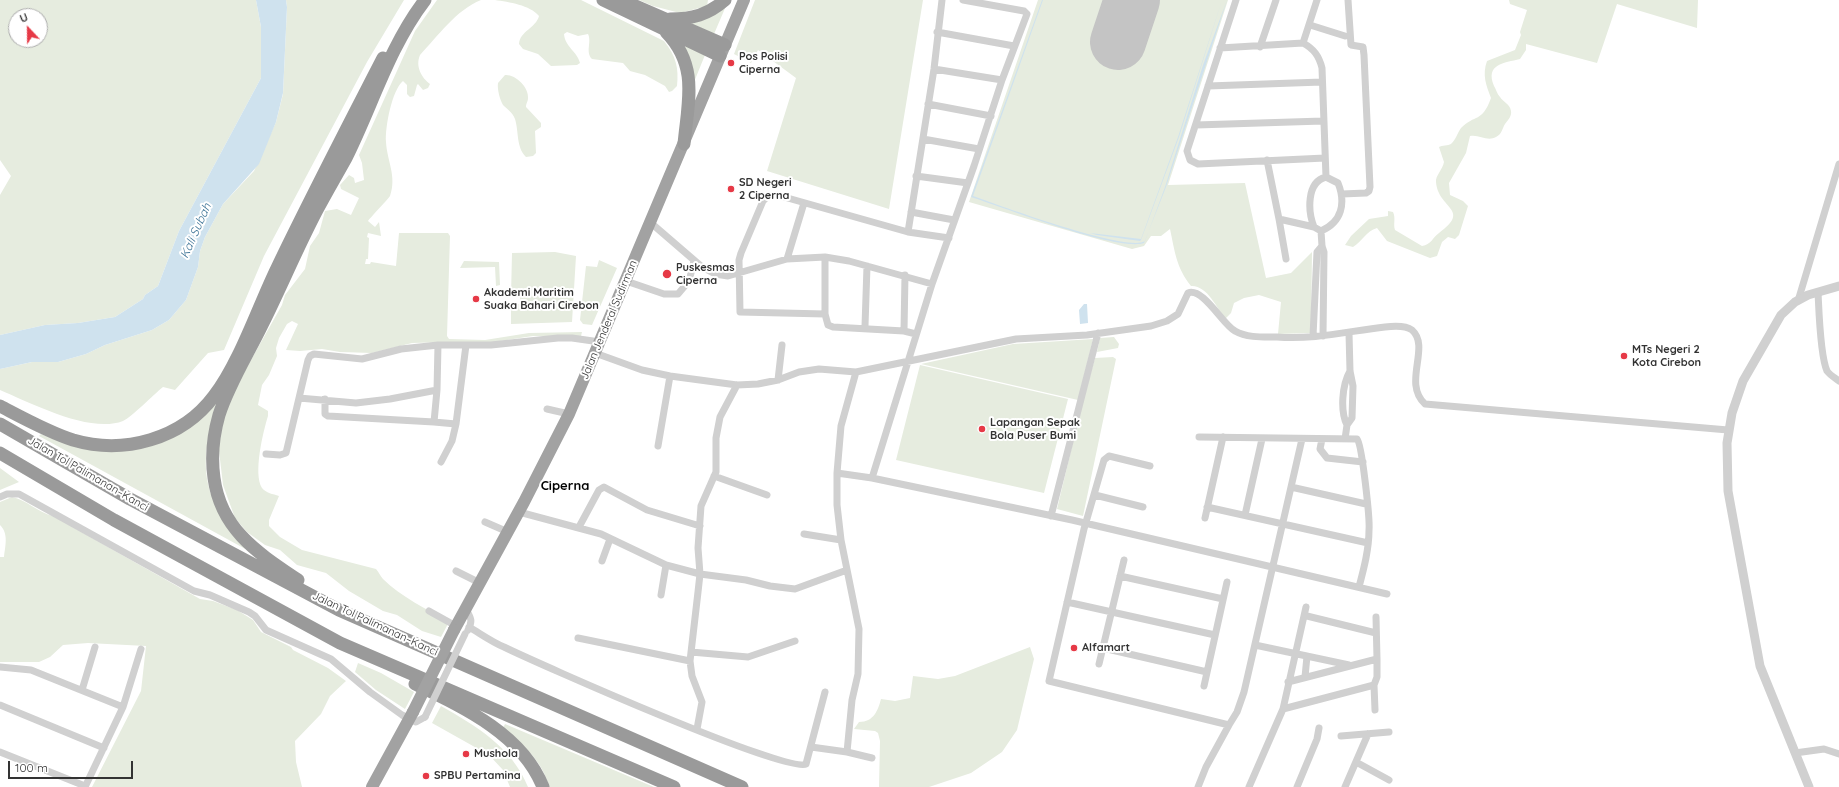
<!DOCTYPE html>
<meta charset="utf-8">
<style>
body{margin:0}
#map{position:relative;width:1839px;height:787px;overflow:hidden;background:#fff;font-family:Quicksand,sans-serif}
canvas{display:block}
.north{position:absolute;left:8px;top:8px;width:40px;height:40px;box-sizing:border-box;background:#fff;border:1px solid #adadad;border-radius:50%;rotate:338deg;font-size:11px;font-weight:700;line-height:16px;text-align:center;color:#333}
.north::after{content:'';display:block;margin:auto;width:14px;height:18px;background:#e63946;clip-path:polygon(50% 0,100% 100%,50% 72%,0 100%)}
.scale{position:absolute;left:8px;top:761px;width:125px;height:18px;box-sizing:border-box;border:2px solid #333;border-top:0;padding-left:5px;font-size:12px;line-height:14px;white-space:nowrap;color:#333;-webkit-text-stroke:3px #fff;paint-order:stroke}
</style>
<div id="map">
<canvas width="1839" height="787"></canvas>
<div class="north">U</div>
<div class="scale">100 m</div>
</div>
<script>
const context = document.querySelector('canvas').getContext('2d');
context.lineJoin = 'round';
function fill(path, color) { context.fillStyle = color; context.fill(path, 'evenodd'); }
function stroke(path, color, width, dash) { context.strokeStyle = color; context.lineWidth = width; context.lineCap = dash ? 'butt' : 'round'; context.setLineDash(dash || []); context.stroke(path); }
function label(font, color, halo, rows, align = 'center') {
  context.font = font + ' Quicksand,sans-serif'; context.lineWidth = 4; context.setLineDash([]); context.textBaseline = 'middle'; context.strokeStyle = halo; context.fillStyle = color; for (const [text, x, y, turn = 0] of rows) {
    context.save(); context.translate(x, y); context.rotate((+turn || 0) * Math.PI / 180); context.textAlign = isNaN(turn) ? turn : align; if (halo) context.strokeText(text, 0, 0); context.fillText(text, 0, 0); context.restore();
  }
}
const green = new Path2D(`
 M0 0H256L261 27V78L179 231 158 286 145 295 143 299 115 317 78 323 45 325 0 335V195L11 176 0 160ZM16 16H40V40H16Z
 M286 0H404L367 62 264 256 224 350 208 353 175 390 163 387C154 394 132 417 123 421 90 434 31 403 0 390V369L32 362H58L86 354 105 345 152 330 169 320 186 300 198 267 200 251 205 237 223 204 254 171 276 122 283 94 287 7Z
 M437 0H481C456 10 438 36 420 55 415 67 422 78 430 84L428 88 423 90 418 84 417 85 414 96 410 97 407 94V85L403 81C392 90 385 127 386 142 387 161 397 176 390 196 389 198 371 217 368 221L375 227 379 222 381 236 368 233 367 237 369 238 368 259H366L365 264H370L371 262 396 266 399 233H448L450 236 447 336 449 339 485 340 529 333 582 332 581 336H533L487 343 446 342 412 343 372 353 340 352 322 349 300 351 286 350 298 324 292 321 287 324 279 338 276 348 277 356 269 375 262 385 258 405 268 411V416C263 432 253 474 262 488 266 493 273 494 279 496L269 520V526L280 537 302 550 376 569C379 572 380 576 383 579 401 597 427 609 449 622L441 637 422 631 397 615 383 611 349 591 326 573 297 565 280 550 265 545 247 532 235 518 223 485 218 442 223 416 243 374 282 305 285 295 305 269 310 246 319 233 325 211 337 209 351 215 359 198 341 189 340 185 349 175 354 178 355 183 364 180 362 163 359 155 415 31Z
 M495 0H581L664 41C676 56 679 68 677 86L672 91 669 92 665 86 645 75 630 71 623 63 592 59C585 52 592 42 588 34L578 36 567 32 564 34C565 47 577 51 580 63L577 65 551 66 538 54 523 49 519 44C520 31 536 28 539 16 530 5 509 2 495 0Z
 M639 0H708L707 6 680 13 653 6Z
 M755 0H923L889 209 767 171 796 78 758 50 751 63 734 54Z
 M1038 0H1112L1100 36 1135 48 1152 0H1228L1168 185 1245 183 1266 278 1291 273 1312 252 1311 333 1278 334 1281 302 1259 295 1244 298 1234 303 1231 313 1225 319C1217 308 1207 285 1191 286 1176 267 1175 252 1170 229L1161 236H1151L1144 246 1132 249 969 202Z
 M1509 0H1698L1697 28 1617 4 1597 63 1526 44V50L1520 59C1504 63 1485 64 1494 86 1496 89 1497 94 1500 97 1503 102 1510 104 1511 111 1512 116 1508 120 1505 124 1502 129 1502 134 1496 137 1487 142 1479 134 1470 136L1466 153 1449 183 1450 195 1463 201 1468 206 1459 235 1455 239 1448 237 1442 242 1437 256 1430 258 1387 241 1377 228C1366 231 1362 242 1353 247L1345 245 1351 236 1369 219 1388 216V211L1393 212C1396 218 1393 224 1395 230L1422 246C1431 245 1433 237 1439 233 1472 209 1438 209 1436 182 1435 176 1443 169 1444 162L1439 147C1442 145 1448 146 1451 144 1455 141 1458 132 1461 128 1475 114 1482 123 1491 98 1486 85 1482 75 1487 61L1515 50 1521 35 1520 32 1527 10 1510 4Z
 M726 6 714 34 690 23Z
 M681 42 705 55 694 82Z
 M505 75C515 74 529 87 528 98 528 102 526 103 526 107L541 123V127L535 131 536 153 533 156 526 157C516 147 519 132 515 119 512 112 508 110 503 105 500 100 497 89 498 83Z
 M555 252 576 256 572 322 511 324V304H520V296H511L512 253Z
 M599 260 617 268 592 325 583 324 580 320 586 266 597 267Z
 M464 261 499 262 500 285 496 286 495 267 460 268Z
 M1114 337 1119 344 1118 348 1097 352 1100 338Z
 M1093 339 1078 400 921 364 1013 344Z
 M1113 357 1116 359 1083 516 1057 509 1083 401 1095 358Z
 M920 365 1068 399 1044 493 896 460Z
 M221 392C209 428 196 470 217 507 225 523 239 537 249 551L39 436 41 434 59 441 140 447Z
 M0 468 19 482 0 490Z
 M12 497C27 500 37 512 53 516L200 599 213 601 237 610 253 620 261 632 291 647 293 650 328 668 346 681 330 696 321 714 295 741 296 762 302 787H92L141 691 146 646 88 643 63 645 50 657 39 662H0V557H4C5 546 9 534 0 525V502Z
 M1030 647 1034 659 1017 730 1002 752 971 773 929 787H879L880 741 878 733 875 731 854 729 859 722C874 722 878 710 881 699L895 701 910 698 913 676 938 679 955 676Z
 M358 663 381 673 414 692 405 709 376 690 355 672Z
 M441 706C476 726 512 747 528 787H510L503 770 489 755 432 723Z
 M505 724 654 787H549C543 761 522 744 503 728Z`);
const water = new Path2D(`
 M256 0H286L287 7 283 93 276 122 259 164 223 204 205 237 200 251 198 267 186 300 169 320 152 330 105 345 86 354 58 362H32L0 369V335L45 325 78 323 115 317 143 299 145 295 158 286 179 231 261 78V27Z
 M1042 0H1043L973 196C998 205 1128 253 1145 241L1165 187 1203 65 1227 0 1166 187 1144 243C1118 252 1003 207 971 197Z
 M1222 0 1179 137 1141 240 1140 241 1097 235 1090 233 1141 239 1178 137Z
 M1084 304H1087L1088 323 1080 324 1079 310Z`);
const runway = new Path2D(`
 M1118 42 1132 0`);
const minor = new Path2D(`
 M1236 0 1187 151 1190 160 1198 164 1325 158
 M1310 25 1345 36
 M937 32 1014 46
 M1303 43 1317 0
 M1260 47 1276 0
 M1220 48 1303 43C1314 49 1319 56 1322 68L1326 177 1338 183C1346 203 1342 222 1321 231
 M934 69 1002 80
 M1208 86 1322 82
 M928 104 991 116
 M1196 125 1323 121
 M923 139 979 149
 M1267 160 1279 219 1314 227 1321 231
 M916 176 968 183
 M1342 194 1366 193 1369 191 1370 187 1364 55 1363 47 1351 45 1348 0
 M911 212 954 220
 M1279 219 1286 259
 M651 223 702 267 715 274 728 276 787 259 825 257 849 261 932 284
 M1314 227C1308 212 1306 182 1326 177
 M1321 231 1322 246 1324 252 1323 336
 M908 232 934 69 942 0
 M825 257V314L828 325 833 327 904 331 916 334
 M787 259 804 203
 M626 281 664 294H678L689 281 694 261
 M1818 292C1819 311 1820 355 1827 371 1830 375 1835 378 1839 381
 M1798 301 1839 164
 M825 314 740 312 739 260 741 253 763 201 767 197 777 195 908 232 949 238
 M865 326 867 266
 M904 331 905 275
 M1313 336 1317 252 1322 246
 M438 345 437 390 390 399 356 403 299 398 308 360 310 356 314 354 362 359 401 349 438 345H491L558 338H572L600 342
 M595 353 642 370 670 376 737 385 758 384 778 380 799 372 819 369 856 372 1016 339 1087 335 1151 326 1167 321 1178 314 1188 293C1203 287 1223 325 1235 331 1247 338 1263 337 1277 337 1314 340 1349 331 1385 327 1393 326 1405 325 1412 330 1431 347 1402 383 1425 404L1728 430
 M856 372 841 426 837 473 872 478 1072 520 1387 594
 M778 380 782 345
 M325 399V414L328 416 434 422 437 390
 M547 409 569 414
 M434 422 456 424
 M1347 425C1340 411 1342 385 1350 371
 M1199 437 1357 439C1362 444 1370 519 1369 530 1369 549 1364 568 1359 587
 M1322 439 1320 449 1327 458 1363 462
 M1345 439 1347 425 1352 418 1353 386 1350 371 1349 333
 M658 446 670 376
 M266 454 280 455 286 453 299 398
 M441 462 452 441 456 424 466 345
 M1150 466 1109 456 1104 460 1084 529 1049 681 1229 725 1206 767 1198 787
 M837 473V505L841 540 859 629 858 674 852 700 847 752 872 758
 M714 476 767 495
 M872 478 932 284 974 166 1002 80 1027 14 1024 11 963 0
 M1291 487 1366 504
 M1095 495 1143 507
 M0 497 7 494H19L194 591 210 595 249 612 255 616 266 630 331 659 370 692 402 715 416 722 425 717
 M1207 507 1368 543
 M519 512 601 534 666 565 700 574 746 580 770 586 795 589 847 570
 M1245 515 1262 439
 M1051 516 1098 333
 M1205 518 1223 437
 M485 522 508 532
 M579 527 599 490 604 487 647 510 700 526
 M804 534 841 540
 M602 561 610 539
 M456 571 480 583
 M1120 576 1223 599
 M661 595 666 565
 M1067 602 1215 635
 M466 609C471 618 473 621 468 630
 M429 611 456 626
 M1304 617 1307 616 1376 633
 M469 627C481 634 492 642 504 647 537 663 789 775 806 764L825 692
 M578 638 690 661
 M1255 645 1349 665
 M1103 648 1207 672
 M691 652 748 657 795 641
 M1099 664 1124 560
 M0 667 31 670 123 707
 M1305 677 1307 656
 M1288 682 1377 659 1376 617
 M1374 685 1377 677V659
 M1204 686 1227 582
 M82 690 95 647
 M0 705 104 748
 M1283 709 1374 685 1375 710
 M1229 725 1237 712 1244 692 1302 439
 M697 729 702 702 692 676 690 661 698 592 700 574 698 548 701 506 716 472V438L720 417 737 385
 M1341 736 1389 732
 M811 747 847 752
 M0 752 85 786
 M1795 753 1824 749 1839 754
 M1356 762 1389 780
 M85 787 123 707 141 649
 M1249 787 1283 709 1306 607
 M1297 787 1317 739 1319 728
 M1345 787 1368 734`);
const tertiary = new Path2D(`
 M1809 787 1760 666 1728 491 1727 443 1732 413 1743 381 1781 315 1795 302 1808 295 1839 286`);
const trunk = new Path2D(`
 M454 630 524 502 569 414 744 0
 M372 787 413 712`);
const motorway = new Path2D(`
 M603 0 720 56
 M624 1 725 45
 M670 19C692 19 708 15 725 0
 M666 32C699 66 688 101 684 144
 M0 406C23 418 48 432 73 440 124 455 182 439 214 396 240 362 258 307 277 268 311 197 347 128 383 58
 M0 424 130 499 339 610 742 787
 M0 453 114 520 340 643 674 787
 M298 580C258 553 221 530 214 478 211 457 213 436 219 415 229 384 248 354 262 325 281 287 297 248 317 210 326 193 336 176 346 158 372 106 389 47 425 0
 M415 684C463 707 522 734 543 787`);
const minorBridge = new Path2D(`
 M425 717 465 634`);
const trunkBridge = new Path2D(`
 M413 712 454 630`);
const markers = [
 [731,63,4,"#e63946"],
 [731,189,4,"#e63946"],
 [667,274,5,"#e63946"],
 [476,299,4,"#e63946"],
 [1624,356,4,"#e63946"],
 [982,429,4,"#e63946"],
 [1074,648,4,"#e63946"],
 [466,754,4,"#e63946"],
 [426,776,4,"#e63946"]
];
const poiNames = [
 ["Pos Polisi",739,57],
 ["Ciperna",739,70],
 ["SD Negeri",739,183],
 ["2 Ciperna",739,196],
 ["Puskesmas",676,268],
 ["Ciperna",676,281],
 ["Akademi Maritim",484,293],
 ["Suaka Bahari Cirebon",484,306],
 ["MTs Negeri 2",1632,350],
 ["Kota Cirebon",1632,363],
 ["Lapangan Sepak",990,423],
 ["Bola Puser Bumi",990,436],
 ["Alfamart",1082,648],
 ["Mushola",474,754],
 ["SPBU Pertamina",434,776]
];
const streetNames = [
 ["Jalan Jenderal Sudirman",609,320,-67],
 ["Jalan Tol Palimanan–Kanci",88,474,30],
 ["Jalan Tol Palimanan–Kanci",375,624,25]
];
const waterNames = [
 ["Kali Subah",196,231,-66]
];
const quarterNames = [
 ["Ciperna",565,486]
];
fill(green, '#e6ecdf');
fill(water, '#cfe2ee');
stroke(runway, '#c4c4c4', 56);
stroke(minor, '#d0d0d0', 7);
stroke(tertiary, '#d0d0d0', 9);
stroke(trunk, '#a2a2a2', 12);
stroke(motorway, '#9a9a9a', 13);
stroke(minorBridge, '#d0d0d0', 7);
stroke(trunkBridge, '#a2a2a2', 12);
for (const [x, y, r, color] of markers) { const dot = new Path2D(); dot.arc(x, y, r, 0, 2 * Math.PI); context.fillStyle = color; context.fill(dot); stroke(dot, '#fff', 1.5); }
label('bold 11px', '#333', '#fff', poiNames, 'left');
label('11px', '#333', '#fff', streetNames);
label('italic 12px', '#3f7597', '#fff', waterNames);
label('bold 13px', '#000', '#fff', quarterNames);
</script>
